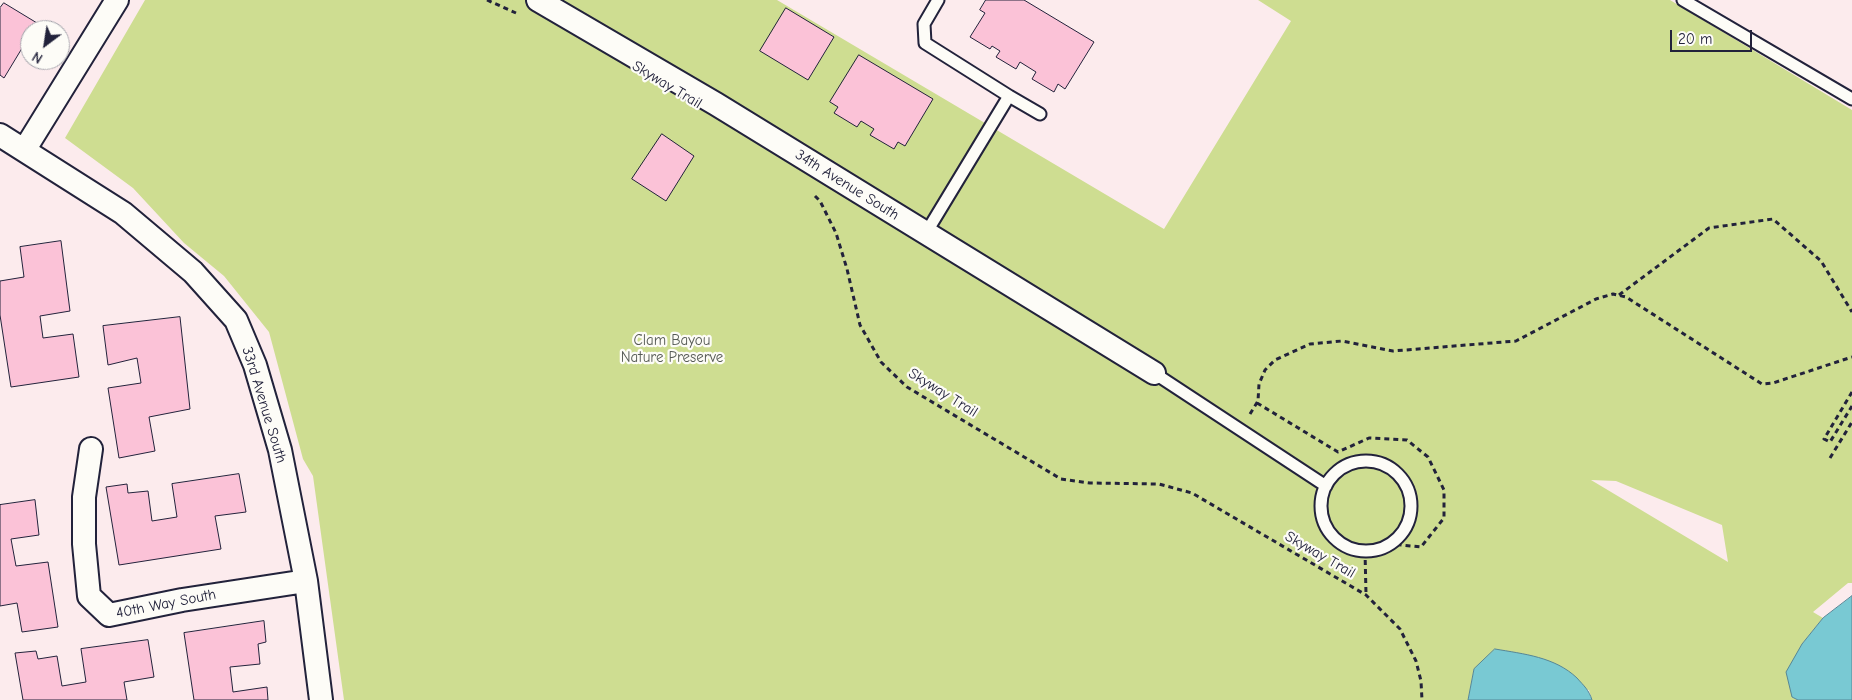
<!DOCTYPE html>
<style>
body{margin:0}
#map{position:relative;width:1852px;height:700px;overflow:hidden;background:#fcebed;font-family:"Comic Neue",sans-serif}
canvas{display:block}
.north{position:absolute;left:20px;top:20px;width:50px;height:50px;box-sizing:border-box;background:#fdfcf7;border:1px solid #a5a5ac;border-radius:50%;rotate:211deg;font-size:14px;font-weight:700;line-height:20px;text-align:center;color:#22223b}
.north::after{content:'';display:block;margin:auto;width:18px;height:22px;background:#22223b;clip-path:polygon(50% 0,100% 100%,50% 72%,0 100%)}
.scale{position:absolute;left:1670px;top:30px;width:82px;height:22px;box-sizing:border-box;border:2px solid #22223b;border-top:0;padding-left:6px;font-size:15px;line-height:18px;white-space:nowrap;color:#22223b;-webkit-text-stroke:4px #fdfcf7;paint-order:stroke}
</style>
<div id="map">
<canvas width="1852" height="700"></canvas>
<div class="north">N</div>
<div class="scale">20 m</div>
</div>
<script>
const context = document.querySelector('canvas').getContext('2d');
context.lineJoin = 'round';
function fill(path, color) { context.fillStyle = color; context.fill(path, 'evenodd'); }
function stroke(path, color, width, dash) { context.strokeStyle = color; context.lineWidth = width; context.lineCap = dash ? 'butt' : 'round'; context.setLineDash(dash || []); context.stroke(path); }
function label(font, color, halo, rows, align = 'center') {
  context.font = font + ' "Comic Neue",sans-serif'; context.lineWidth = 4.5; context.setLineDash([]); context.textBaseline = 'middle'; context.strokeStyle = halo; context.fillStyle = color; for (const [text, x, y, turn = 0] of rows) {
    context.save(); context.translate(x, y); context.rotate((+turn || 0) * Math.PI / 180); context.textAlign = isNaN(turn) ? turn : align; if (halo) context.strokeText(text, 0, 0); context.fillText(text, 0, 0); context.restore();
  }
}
const green = new Path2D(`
 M145 0H777L1164 229 1291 21 1258 0H1670L1852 110V583H1848L1813 612 1823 618 1802 644 1792 697 1798 700H1592L1589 690 1474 669 1468 700H344L313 476 303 459 269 332 224 276 184 243 133 188 65 138ZM1591 480 1616 481 1722 525 1728 562Z`);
const water = new Path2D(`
 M1852 596V700H1798L1792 697 1786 672 1802 644 1823 618Z
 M1495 649C1524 654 1555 657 1577 678 1584 686 1589 690 1592 700H1468L1474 669Z`);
const building = new Path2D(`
 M986 0H1024L1094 42 1065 89 1058 84 1054 92 1032 79 1036 72 1020 62 1016 69 996 57 1000 51 992 46 990 49 970 37 985 13 980 10Z
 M4 3 37 23 33 30H30V35L4 78 0 75V8Z
 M786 8 834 37 808 80 760 51Z
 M859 55 933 99 905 146 898 142 894 149 870 135 874 129 861 121 857 127 834 113 838 107 830 102Z
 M662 134 694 156 666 201 632 179Z
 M61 241 70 311 40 316 43 338 73 334 79 377 11 387 0 315V281L24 277 20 247Z
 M180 317 190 409 149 417 155 451 119 458 108 388 141 383 137 358 108 365 103 326Z
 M239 474 246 512 215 516 221 549 119 565 106 487 127 484 128 493 148 491 152 521 177 517 172 484Z
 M35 500 39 535 11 539 16 566 48 562 58 627 22 632 17 603 0 606V505Z
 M264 621 266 642 258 644 260 664 230 667 233 692 267 687 268 700H194L184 633Z
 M148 640 154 677 124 682 127 700H23L15 653 36 651 38 659 57 656 62 686 86 682 81 649Z`);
const path = new Path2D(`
 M487 0 516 13
 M815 196 820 201 836 233 847 269 860 325 881 362 907 387 1061 479 1090 483 1159 484 1192 493 1366 595 1400 629 1416 661 1421 681 1422 700
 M1619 295 1709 228 1773 219 1821 261 1852 312
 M1852 392 1824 439 1830 442 1852 406
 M1257 403 1338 452 1369 438 1407 440 1428 457 1444 490V518L1421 547 1391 544
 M1250 414 1258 401 1259 384 1265 370 1275 360 1310 344 1342 341 1393 351 1516 341 1596 299 1613 294 1626 297 1762 384 1773 383 1852 357
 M1830 458 1852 422
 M1365 551 1366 594`);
const service = new Path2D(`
 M938 0 924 24 925 43 1009 96
 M1683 0 1852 99
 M926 233 1009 96 1040 114
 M1154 373 1326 486
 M1321 506a45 45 0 1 1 90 0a45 45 0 1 1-90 0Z`);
const minor = new Path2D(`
 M538 0 716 104 1154 373
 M0 135 123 213 193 272 236 320 255 365 280 450 306 581 321 700
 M25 149 117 0
 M91 449 84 497V544L89 596 109 615 182 600 306 581`);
const streetNames = [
 ["Skyway Trail",667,85,31],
 ["34th Avenue South",847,185,32],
 ["Skyway Trail",943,393,32],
 ["33rd Avenue South",264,405,73],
 ["Skyway Trail",1320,555,30],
 ["40th Way South",166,604,-11]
];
const parkNames = [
 ["Clam Bayou",672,341],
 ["Nature Preserve",672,358]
];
fill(green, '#cedd91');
fill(water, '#79c9d3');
stroke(water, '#568696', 1);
fill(building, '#fbc2d7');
stroke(building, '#22223b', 1);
stroke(service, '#22223b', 15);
stroke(minor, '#22223b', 26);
stroke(path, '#22223b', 3, [5, 4]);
stroke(service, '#fdfcf7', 11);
stroke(minor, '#fdfcf7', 22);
label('15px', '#22223b', '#fdfcf7', streetNames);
label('15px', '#565a55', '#fdfcf7', parkNames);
</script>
